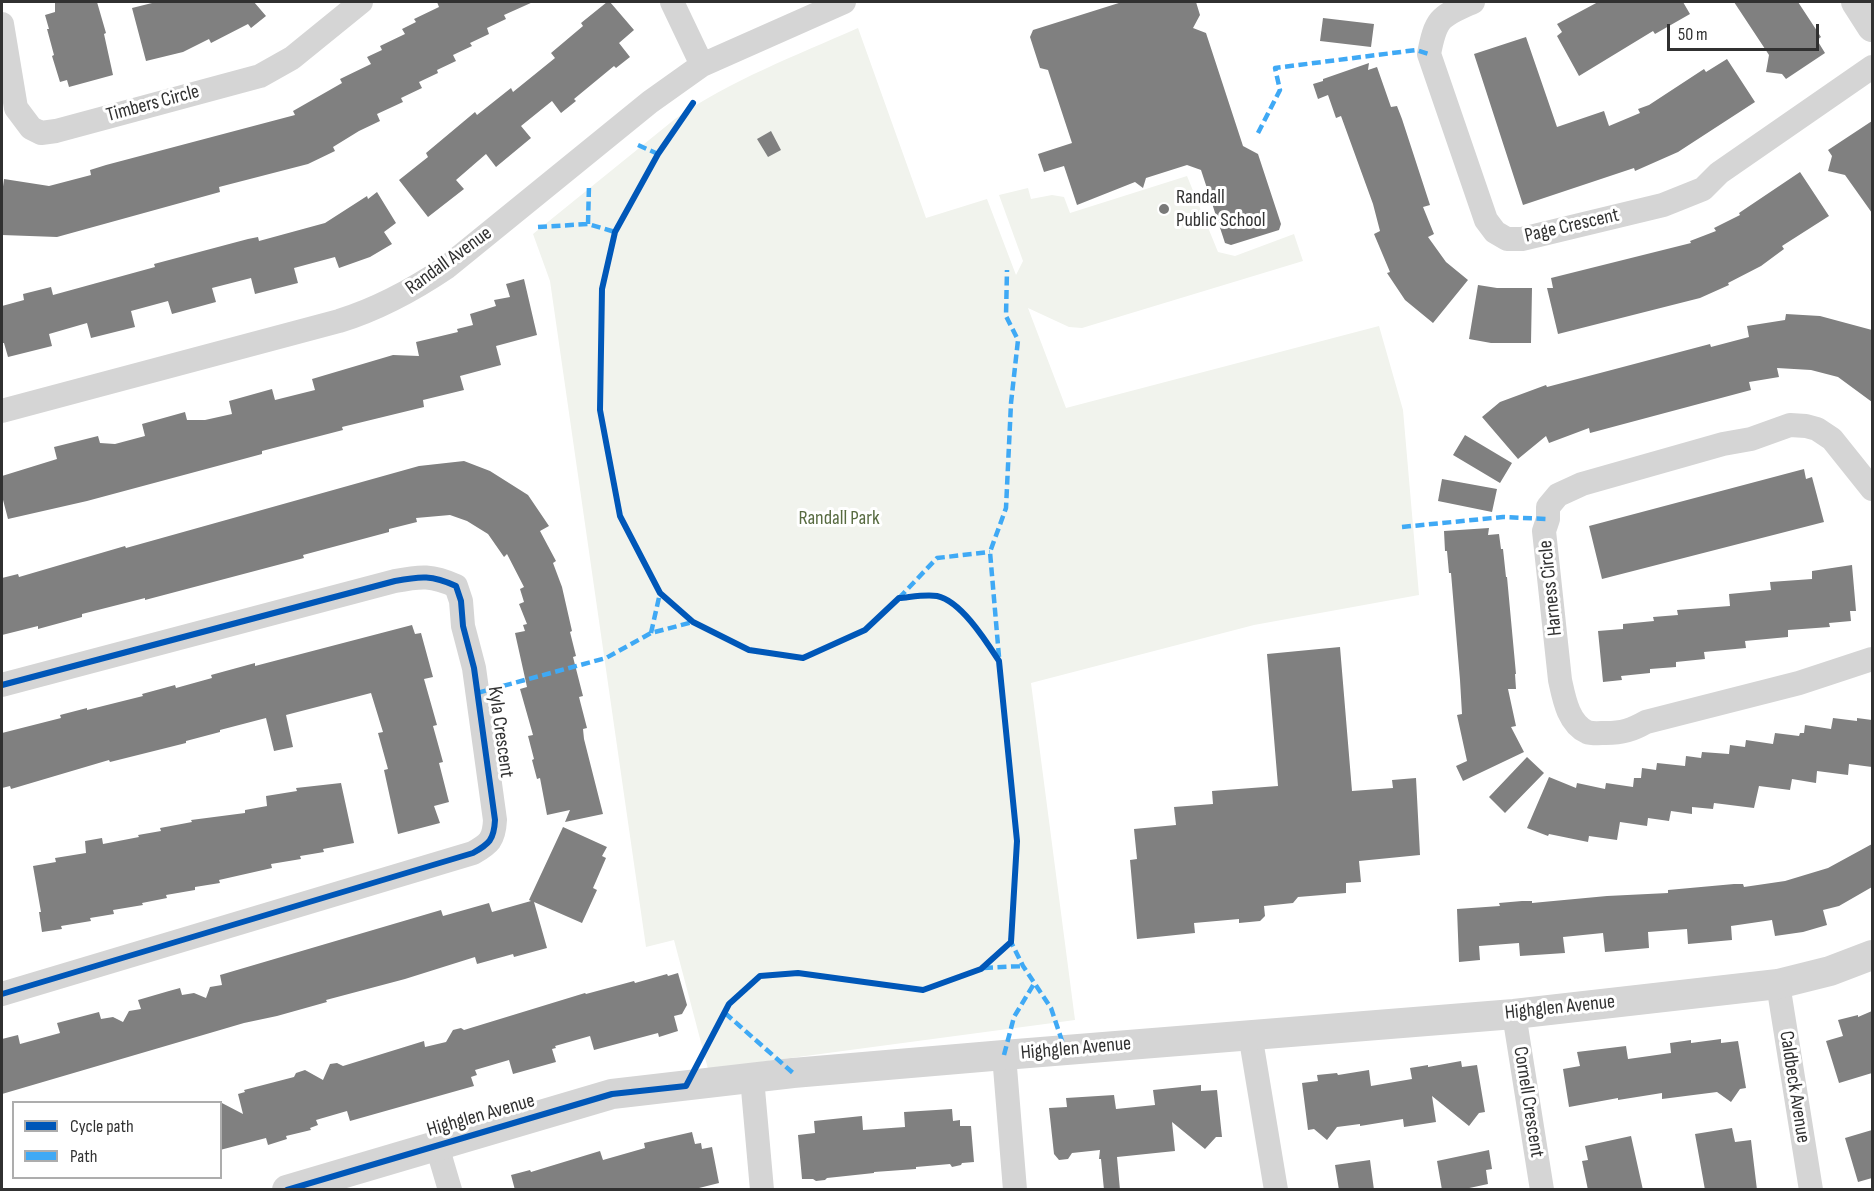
<!DOCTYPE html>
<style>
body{margin:0}
#map{position:relative;width:1874px;height:1191px;overflow:hidden;background:#fff;font-family:"Sofia Sans Condensed",sans-serif}
canvas{display:block}
.frame{position:absolute;inset:0;border:3px solid #313131;pointer-events:none}
.legend{position:absolute;left:12px;top:1101px;width:210px;height:78px;box-sizing:border-box;background:#fff;border:2px solid #adadad;margin:0;padding:8px 10px;list-style:none;font-size:18px;color:#313131}
.legend li{display:flex;align-items:center;gap:12px;height:30px}
.legend b{width:30px;border:2px solid #adadad}
.scale{position:absolute;left:1667px;top:24px;width:152px;height:27px;box-sizing:border-box;border:3px solid #313131;border-top:0;padding-left:8px;font-size:18px;line-height:21px;white-space:nowrap;color:#313131;-webkit-text-stroke:4px #fff;paint-order:stroke}
</style>
<div id="map">
<canvas width="1874" height="1191"></canvas>
<div class="frame"></div>
<ul class="legend">
<li><b style="height:8px;background:#0057b8"></b>Cycle path</li>
<li><b style="height:8px;background:#3fa9f5"></b>Path</li>
</ul>
<div class="scale">50 m</div>
</div>
<script>
const context = document.querySelector('canvas').getContext('2d');
context.lineJoin = 'round';
function fill(path, color) { context.fillStyle = color; context.fill(path, 'evenodd'); }
function stroke(path, color, width, dash) { context.strokeStyle = color; context.lineWidth = width; context.lineCap = dash ? 'butt' : 'round'; context.setLineDash(dash || []); context.stroke(path); }
function label(font, color, halo, rows, align = 'center') {
  context.font = font + ' "Sofia Sans Condensed",sans-serif'; context.lineWidth = 6; context.setLineDash([]); context.textBaseline = 'middle'; context.strokeStyle = halo; context.fillStyle = color; for (const [text, x, y, turn = 0] of rows) {
    context.save(); context.translate(x, y); context.rotate((+turn || 0) * Math.PI / 180); context.textAlign = isNaN(turn) ? turn : align; if (halo) context.strokeText(text, 0, 0); context.fillText(text, 0, 0); context.restore();
  }
}
const green = new Path2D(`
 M858 28 926 218 987 199 1016 275 1023 261 999 195 1028 188 1031 199 1052 195 1064 197 1070 213 1187 176 1218 252 1235 256 1294 234 1303 261 1082 328 1069 327 1028 308 1066 408 1379 326 1403 410 1419 595 1254 625 1031 683 1075 1020 708 1069 674 940 646 947 550 281 533 234 675 119C731 80 795 56 858 28Z`);
const building = new Path2D(`
 M55 2H97L106 33 104 34 113 75 69 87 67 80 60 82 52 56 54 55 47 29H49L45 15 55 12Z
 M156 2H254L266 16 251 28 248 24 211 43 209 39 183 52 146 61 132 8Z
 M437 2H533L504 15 506 19 487 28 489 34 470 43 472 46 453 55 456 61 437 70 438 73 419 82 422 88 401 98 403 102 377 114 380 121 359 131 333 147 335 151 308 164 219 187 220 192 57 237 2 235V194L4 179 49 186 91 175 90 170 106 165 295 115 293 111 342 83 340 79 371 64 367 57 382 50 380 46 405 34 402 29 416 22 414 19 439 7Z
 M607 2H610L634 30 619 43 630 57 616 68 614 66 574 99 576 101 561 113 552 101 521 126 531 138 496 167 486 154 456 180 464 189 428 217 399 180 428 157 426 153 475 112 477 115 511 88 513 92 555 58 551 53 583 26 581 23Z
 M1122 2H1196L1200 15 1193 28 1206 33 1243 146 1258 154 1281 224 1279 230 1231 245 1225 243 1201 170 1187 165 1146 178 1143 188 1135 182 1077 205 1064 166 1044 172 1038 154 1072 143 1048 70 1040 68 1030 37 1033 30Z
 M1598 2H1683L1690 14 1655 34 1653 31 1579 76 1557 36 1562 32 1557 24Z
 M1734 2H1798L1821 37 1817 40 1825 53 1786 79 1782 74 1766 72 1769 55Z
 M1323 18 1374 24 1371 47 1320 41Z
 M1526 37 1557 127 1604 111 1609 126 1640 113 1638 109 1649 105 1704 69 1706 72 1727 59 1755 102 1678 152 1635 171 1634 168 1523 205 1474 54Z
 M1369 63 1368 70 1377 67 1391 107 1397 106 1402 119 1430 205 1423 207 1434 234 1428 237 1446 262 1468 280 1433 323 1405 300 1387 273 1390 272 1374 234 1380 231 1373 204 1341 116 1336 118 1328 95 1318 99 1313 84 1323 81V79Z
 M1872 121V213L1845 175 1828 171 1832 156 1828 150Z
 M771 131 781 150 768 157 757 139Z
 M1800 172 1829 216 1782 246 1784 249 1761 266 1728 283 1729 285 1700 298 1558 334 1547 288H1553L1551 278 1691 243 1690 241 1716 231 1714 228 1740 215 1739 213Z
 M377 192 396 223 384 232 392 244 370 257 339 268 335 257 294 268 298 283 255 294 251 278 212 288 216 302 172 314 168 301 131 311 135 327 91 338 87 323 49 334 52 346 8 357 4 343H2V306L24 300 23 294 51 287 53 295 155 267 154 264 248 239 258 237 259 241 325 223 367 196 368 199Z
 M524 279 537 335 496 346 501 365 460 376 464 390 423 400 424 407 342 427 343 430 262 451V454L87 501 8 519 2 496V476L57 459 54 447 98 436 100 443 115 444 145 436 142 424 185 412 187 420H205L232 414 229 401 272 389 275 400 315 390 312 379 393 355 419 356 416 342 458 332 457 329 473 325 470 314 496 306 494 300 510 297 506 284Z
 M1478 285 1497 288H1532L1531 343H1491L1469 339Z
 M1786 314 1820 316 1872 330V402L1838 377 1811 370 1777 368 1779 377 1749 382 1751 390 1590 433 1589 428 1549 443 1546 436 1518 459 1482 417 1500 402 1546 385 1547 387 1710 344 1711 347 1749 337 1747 326 1785 320Z
 M1465 435 1512 463 1500 483 1453 455Z
 M464 461 490 471 528 495 549 526 540 531 556 561 553 563 562 587 572 631 570 632 576 656 573 657 583 696 579 697 587 728 583 729 584 739 603 814 565 822 570 810 547 815 540 778 537 779 532 760 534 759 528 736 533 735 520 689 527 687 515 633 525 631 523 625 527 624 519 604 524 602 520 589 524 587 507 554 504 557 488 534 467 521 450 515 416 518 417 522 389 529V532L303 555 304 558 145 600V598L82 614V617L38 629V626L2 635V578L18 574 19 577 125 546 126 548 419 466Z
 M1804 469 1806 479 1812 477 1824 522 1602 579 1589 526Z
 M1442 479 1497 489 1492 512 1438 501Z
 M1489 528 1488 535 1499 534 1501 549H1503L1506 577H1507L1516 674H1515L1516 689H1508L1516 726 1511 727 1524 752 1463 781 1456 766 1467 761 1457 715 1462 714 1460 680 1451 573H1449L1447 551H1445L1444 531Z
 M1852 565 1856 611H1850L1851 621 1829 623 1830 627 1788 630V637L1745 641 1746 648 1704 652 1705 659 1676 662V667L1650 669V673L1621 676 1622 680 1603 682 1598 631 1623 629V624L1654 621 1653 617 1678 615 1677 610 1730 606 1729 594 1771 590 1770 582 1812 579V571Z
 M412 625 415 634 421 633 433 677 424 679 437 725 433 726 443 762 439 763 449 802 434 806 440 823 398 834 384 770 388 769 378 733 383 732 371 693 286 715 293 747 274 751 266 718 220 730V732L186 741V743L110 762 109 760 11 789 10 786 2 788V733L61 718 60 715 87 708V710L143 696 142 694 175 685 176 688 212 678 211 675 255 663V666Z
 M1340 647 1352 791 1393 788 1392 780 1416 778 1420 855 1359 861 1361 882 1346 883V893L1298 897 1293 903 1264 906 1265 916 1260 921 1239 923V919L1194 923 1195 933 1137 939 1130 860 1137 859 1134 829 1176 825 1174 807 1213 804 1212 791 1278 786 1267 654Z
 M1833 718 1857 721V718L1872 720V767L1849 764 1848 775 1817 771 1816 783 1792 779 1790 790 1759 786 1754 808 1714 803 1713 809 1692 807V814L1671 811 1669 821 1648 818 1647 826 1620 822 1617 840 1589 836 1588 842 1549 834 1548 836 1527 828 1549 777 1576 788 1577 783 1605 789 1606 783 1633 787 1634 778H1641L1642 768 1656 770 1657 763 1685 766 1686 756 1701 758 1702 752 1729 754 1730 745 1745 747 1746 740 1773 744 1775 733 1799 736 1800 733H1804L1805 725 1831 729Z
 M1527 757 1544 773 1505 813 1489 797Z
 M341 783 354 843 323 849 324 852 300 856 301 859 271 864 272 868 219 880 220 883 195 887V890L166 895 167 898 142 903 143 905 113 910 114 914 90 918 91 921 61 926 62 929 42 932 39 912H41L33 866 56 862 55 858 86 853 85 841 102 838 103 844 139 837 138 835 161 831 160 828 192 822 191 820 245 813V810L267 806 266 796 297 791 296 788Z
 M563 827 607 847 602 856 606 858 593 888 597 890 582 923 534 902 547 948 514 957 513 954 477 964 475 957 405 979 326 1000 327 1002 277 1016 244 1023 2 1094V1039L18 1035 20 1044 60 1033 57 1023 99 1012 101 1019 113 1017 123 1022 129 1011 141 1009 138 1000 169 991 180 988 182 995 194 993 206 998 210 987 222 985 220 975 441 910 443 916 489 903 492 912 531 901 529 900Z
 M1872 844V887L1839 906 1823 910 1827 925 1803 932 1775 936 1772 920 1731 926 1732 940 1688 944 1687 929 1648 932 1649 948 1605 952 1603 933 1563 937 1565 953 1520 956 1519 943 1479 946 1480 960 1459 962 1457 909 1500 906 1499 903 1522 901H1532V903L1607 896 1668 893V890L1734 884H1743L1744 887 1785 881 1828 868Z
 M678 973 687 1005 682 1014 674 1016 678 1031 659 1037 658 1033 594 1050 590 1036 555 1046 556 1048 552 1049 556 1062 513 1074 509 1060 475 1070 477 1075 471 1077 474 1086 350 1121 347 1111 316 1120 318 1125 310 1128 311 1130 286 1136 287 1139 268 1145 266 1138 220 1150V1102L243 1114 238 1094 245 1092 244 1090 294 1077 296 1073 305 1070 323 1080 330 1064 337 1063 343 1066 424 1041 425 1047 446 1042 453 1030 461 1028 464 1030 585 993 586 994 634 981 635 983 667 974 668 976Z
 M1872 1011V1073L1839 1083 1826 1041 1843 1036 1838 1020 1858 1015V1017Z
 M1721 1039V1043L1738 1041 1746 1088 1740 1089 1731 1102 1717 1092 1662 1099V1093L1618 1100V1098L1569 1107 1563 1069 1580 1066 1577 1052 1626 1046 1628 1059 1671 1053 1670 1043 1691 1040V1043Z
 M1461 1061 1462 1067 1477 1065 1485 1112 1479 1113 1469 1126 1432 1096 1436 1122 1404 1127 1403 1119 1360 1126V1124L1337 1127 1327 1140 1314 1129 1308 1130 1302 1083 1318 1081 1317 1075 1337 1073 1338 1075 1369 1070 1371 1086 1412 1079 1410 1068 1428 1065V1067Z
 M1201 1085V1091L1217 1090 1222 1137H1216L1205 1149 1172 1122 1175 1151 1117 1157 1120 1190H1104L1101 1159H1099L1100 1150 1072 1153 1068 1159 1059 1160 1054 1154 1049 1108 1067 1107 1066 1098 1114 1095 1116 1109 1155 1105 1153 1090Z
 M952 1109 953 1121 960 1120V1126H971L974 1162 962 1163 961 1165 952 1167 950 1164 916 1167V1169L874 1172V1173L827 1178 825 1180 816 1181 813 1179H802L798 1135 815 1133 814 1121 862 1116 863 1130 905 1127 904 1112Z
 M1732 1128 1735 1142 1751 1140 1757 1190H1705L1695 1134Z
 M1872 1130V1178L1858 1182 1845 1138Z
 M692 1132 695 1144 701 1143 702 1149 712 1147 719 1183 691 1190H515L511 1175 530 1170 531 1172 600 1151 603 1160 645 1148 644 1143Z
 M1631 1136 1643 1190H1588L1582 1161 1588 1160 1585 1146Z
 M1489 1150 1492 1169 1486 1170 1488 1184 1460 1190H1442L1437 1161Z
 M1370 1160 1374 1190H1339L1335 1165Z`);
const minor = new Path2D(`
 M672 2 702 65
 M1473 2C1440 17 1436 17 1429 54L1486 220 1495 232 1507 239H1522L1663 205 1703 189 1719 173 1872 67
 M2 24 16 108 31 128 41 133 56 131 260 76 292 58 361 2
 M2 411 339 321C378 309 413 290 447 267L650 102 702 65 844 2
 M1872 489 1832 439 1817 429 1806 426 1790 425 1751 439 1723 444 1582 484 1558 495 1548 507V519L1544 531 1560 680C1564 698 1568 723 1587 732 1592 734 1601 733 1606 733 1622 733 1632 730 1646 722L1799 683 1872 659
 M2 685 395 581C421 576 432 575 456 586L461 601 463 626 474 668 495 820C494 840 489 844 473 853L2 994
 M1778 984 1811 1190
 M1514 1014 1542 1190
 M1250 1034 1276 1190
 M1004 1055 1015 1190
 M752 1078 762 1190
 M437 1146 450 1190`);
const tertiary = new Path2D(`
 M1856 2 1872 27
 M287 1190 612 1094 793 1073 1004 1055 1514 1014 1778 984 1830 971 1872 955`);
const quiet = new Path2D(`
 M1258 133 1280 90 1275 68 1416 50 1429 54
 M638 145 658 154
 M588 224 589 185
 M538 227 588 224 615 232
 M1402 527 1503 517 1548 519
 M899 598 937 558 990 552
 M651 633 660 593
 M999 657 990 552 1006 508 1011 403 1018 340 1006 316 1007 270
 M477 693 606 658 651 633 693 622
 M1011 938V942L1023 966 1051 1008 1065 1050
 M984 968 1023 966
 M725 1013 793 1073
 M1004 1055 1014 1017 1035 982`);
const cycleway = new Path2D(`
 M2 685 395 581C421 576 432 575 456 586L461 601 463 626 474 668 495 820C494 840 489 844 473 853L2 994
 M287 1190 612 1094 686 1086 729 1004 760 976 798 973 923 990 981 969 1011 942 1017 841 999 661C986 641 961 601 937 596 926 594 911 597 899 598L865 630 803 658 749 650 693 622 660 593 620 516 600 410 602 289 615 232 658 154 693 103`);
const markers = [
 [1164,209,6,"#797979"]
];
const streetNames = [
 ["Timbers Circle",153,104,-15],
 ["Page Crescent",1572,226,-13],
 ["Randall Avenue",449,261,-36],
 ["Harness Circle",1551,588,-96],
 ["Kyla Crescent",500,732,82],
 ["Highglen Avenue",1560,1008,-6],
 ["Highglen Avenue",1076,1049,-5],
 ["Caldbeck Avenue",1794,1087,81],
 ["Cornell Crescent",1528,1102,81],
 ["Highglen Avenue",481,1116,-16]
];
const poiNames = [
 ["Randall",1176,198],
 ["Public School",1176,221]
];
const parkNames = [
 ["Randall Park",839,519]
];
fill(green, '#f1f3ed');
fill(building, '#808080');
stroke(minor, '#d5d5d5', 24);
stroke(tertiary, '#d5d5d5', 30);
stroke(quiet, '#3fa9f5', 4.5, [9, 4.5]);
stroke(cycleway, '#0057b8', 6);
for (const [x, y, r, color] of markers) { const dot = new Path2D(); dot.arc(x, y, r, 0, 2 * Math.PI); context.fillStyle = color; context.fill(dot); stroke(dot, '#fff', 2); }
label('20px', '#313131', '#fff', streetNames);
label('20px', '#313131', '#fff', poiNames, 'left');
label('20px', '#586b41', '#fff', parkNames);
</script>
